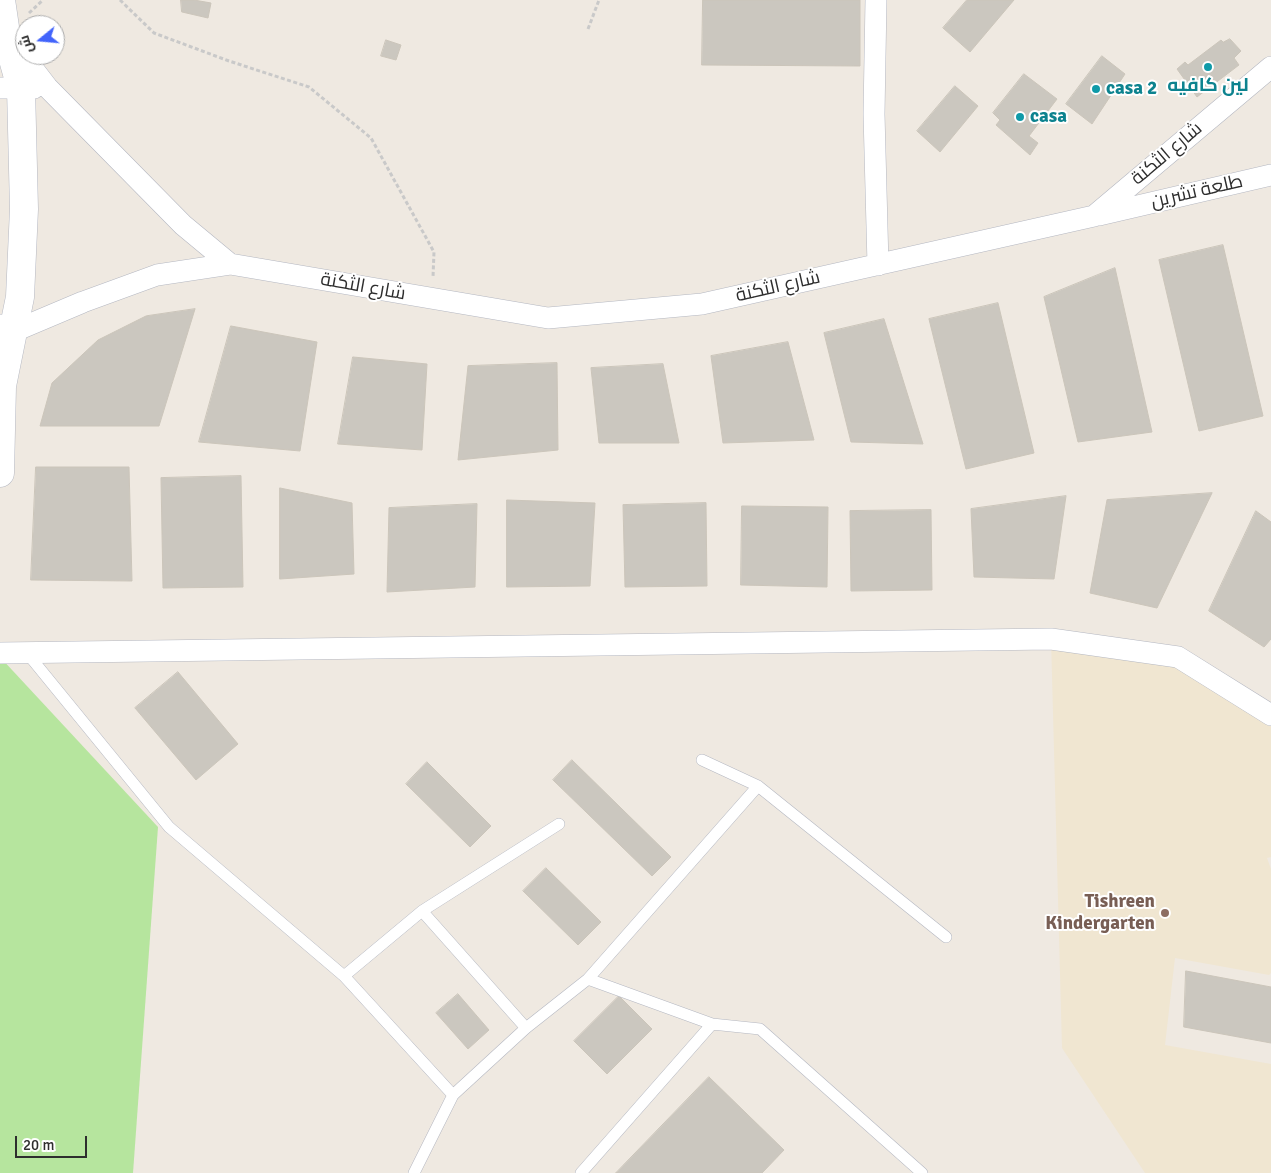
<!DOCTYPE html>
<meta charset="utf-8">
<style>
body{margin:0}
#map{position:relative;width:1271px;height:1173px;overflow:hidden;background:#efe9e1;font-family:Signika,Cairo,sans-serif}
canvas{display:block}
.north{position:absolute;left:15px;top:15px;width:50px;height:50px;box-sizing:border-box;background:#fff;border:1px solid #ababab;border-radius:50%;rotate:253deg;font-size:14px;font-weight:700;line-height:20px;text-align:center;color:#2e2e2e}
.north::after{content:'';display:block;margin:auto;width:18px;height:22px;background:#4264fb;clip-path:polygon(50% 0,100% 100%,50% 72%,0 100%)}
.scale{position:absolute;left:15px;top:1136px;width:72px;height:22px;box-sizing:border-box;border:2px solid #2e2e2e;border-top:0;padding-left:6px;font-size:15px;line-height:18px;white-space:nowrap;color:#2e2e2e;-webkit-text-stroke:4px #fff;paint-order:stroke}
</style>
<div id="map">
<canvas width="1271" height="1173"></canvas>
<div class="north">ش</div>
<div class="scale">20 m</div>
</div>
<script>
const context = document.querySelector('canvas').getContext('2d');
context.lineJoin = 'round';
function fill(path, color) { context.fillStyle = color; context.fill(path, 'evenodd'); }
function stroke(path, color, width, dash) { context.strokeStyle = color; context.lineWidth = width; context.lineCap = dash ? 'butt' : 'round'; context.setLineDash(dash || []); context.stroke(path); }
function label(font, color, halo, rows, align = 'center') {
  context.font = font + ' Signika,Cairo,sans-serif'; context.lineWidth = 4; context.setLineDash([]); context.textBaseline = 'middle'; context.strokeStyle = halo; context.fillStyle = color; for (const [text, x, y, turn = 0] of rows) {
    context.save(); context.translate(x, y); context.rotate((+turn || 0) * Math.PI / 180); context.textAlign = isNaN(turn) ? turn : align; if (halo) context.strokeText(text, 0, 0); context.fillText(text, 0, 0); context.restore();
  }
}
const education = new Path2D(`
 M1051 639 1178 657 1271 715V857L1267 858 1271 869V973L1269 975 1175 958 1165 1045 1271 1064V1173H1145L1062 1048Z`);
const green = new Path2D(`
 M0 657 158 827 133 1173H0Z`);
const building = new Path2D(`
 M181 0H194L211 3 208 18 182 12Z
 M703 0H860V66L702 65Z
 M967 0H1014L970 52 943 28Z
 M1230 39 1241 51 1234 58 1239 65 1197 97 1177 69 1185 62 1188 65 1221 40 1223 42Z
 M386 40 401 45 396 60 381 56Z
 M1102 56 1125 74 1092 124 1066 104Z
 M1024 74 1057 99 1029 136 1038 143 1030 155 996 125 1000 120 993 113Z
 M955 86 978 106 940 152 917 131Z
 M1223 245 1263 416 1199 431 1159 260Z
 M1115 268 1152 432 1078 442 1044 297Z
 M998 303 1034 453 966 469 929 319Z
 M195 309 159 426H40L52 383 98 340 146 316Z
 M884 319 923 444 851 442 824 333Z
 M231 326 317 342 300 451 199 442Z
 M788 342 814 440 723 443 711 356Z
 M353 357 427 364 422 450 338 444Z
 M557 363 558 450 458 460 468 366Z
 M663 364 679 443H599L591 368Z
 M36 467H129L132 581 31 580Z
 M241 476 243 587 163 588 161 478Z
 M280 488 352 503 354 574 280 579Z
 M1212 493 1157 608 1090 593 1107 500Z
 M1066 496 1054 579 974 577 971 509Z
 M507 500 595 503 590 586 507 587Z
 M706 503 707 586 625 587 623 505Z
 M477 504 475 587 387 592 389 508Z
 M742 506 828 507 827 587 741 585Z
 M931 510 932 590 851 591 850 511Z
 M1256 511 1271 522V639L1264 647 1209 611Z
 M178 672 238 744 196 780 135 708Z
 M572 760 671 857 652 876 553 780Z
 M427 762 491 826 470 847 406 784Z
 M546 868 601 922 578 945 523 891Z
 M1186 971 1271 987V1043L1184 1027Z
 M458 994 489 1030 468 1049 436 1013Z
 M619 996 652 1029 607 1074 574 1041Z
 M709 1077 784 1150 762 1173H616Z`);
const path = new Path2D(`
 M120 0 154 33 229 61 309 87 371 138 434 252 433 277
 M29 13 43 0
 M588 29 599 0`);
const lane = new Path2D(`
 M27 653 169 827 344 976 453 1095
 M702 760 758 786 946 937
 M422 911 526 1028
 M344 976 422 911 559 824
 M588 979 758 786
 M414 1173 453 1095 526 1028 588 979 712 1024 760 1029 922 1173
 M581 1173 712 1024`);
const street = new Path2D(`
 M876 0 874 114 878 265
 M10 39 47 87 183 225 230 264
 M0 88H34
 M1099 215 1271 175
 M0 325 12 332 83 302 157 275 230 264 548 318 702 304 1094 216 1271 67
 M0 653 1051 639 1178 657 1271 715`);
const secondary = new Path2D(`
 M0 473 2 386 20 297 24 209 21 88 6 34 1 0`);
const markers = [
 [1208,67,5,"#0f9aa8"],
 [1096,89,5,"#0f9aa8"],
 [1020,117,5,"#0f9aa8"],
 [1165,913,5,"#8d6e63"]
];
const cultureNames = [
 ["لين كافيه",1208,86,"center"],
 ["casa 2",1106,89],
 ["casa",1030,117]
];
const streetNames = [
 ["شارع الثكنة",1167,154,-40],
 ["طلعة تشرين",1197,192,-13],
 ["شارع الثكنة",363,287,10],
 ["شارع الثكنة",778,287,-13]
];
const educationNames = [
 ["Tishreen",1155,902],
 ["Kindergarten",1155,924]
];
fill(education, '#f0e6d1');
fill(green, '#b6e59e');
fill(building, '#cbc7bf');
stroke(building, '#cbc5ba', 1);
stroke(lane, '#b4b7c1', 12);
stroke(street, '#b4b7c1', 22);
stroke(secondary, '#b4b7c1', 29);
stroke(path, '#c9c9c9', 3, [4, 2.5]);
stroke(lane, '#fff', 11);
stroke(street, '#fff', 21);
stroke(secondary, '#fff', 28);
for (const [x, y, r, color] of markers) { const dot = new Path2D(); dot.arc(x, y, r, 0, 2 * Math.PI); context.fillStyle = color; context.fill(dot); stroke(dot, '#fff', 2); }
label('bold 19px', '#0d838f', '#fff', cultureNames, 'left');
label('19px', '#2e2e2e', '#fff', streetNames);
label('bold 19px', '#785e54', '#fff', educationNames, 'right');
</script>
